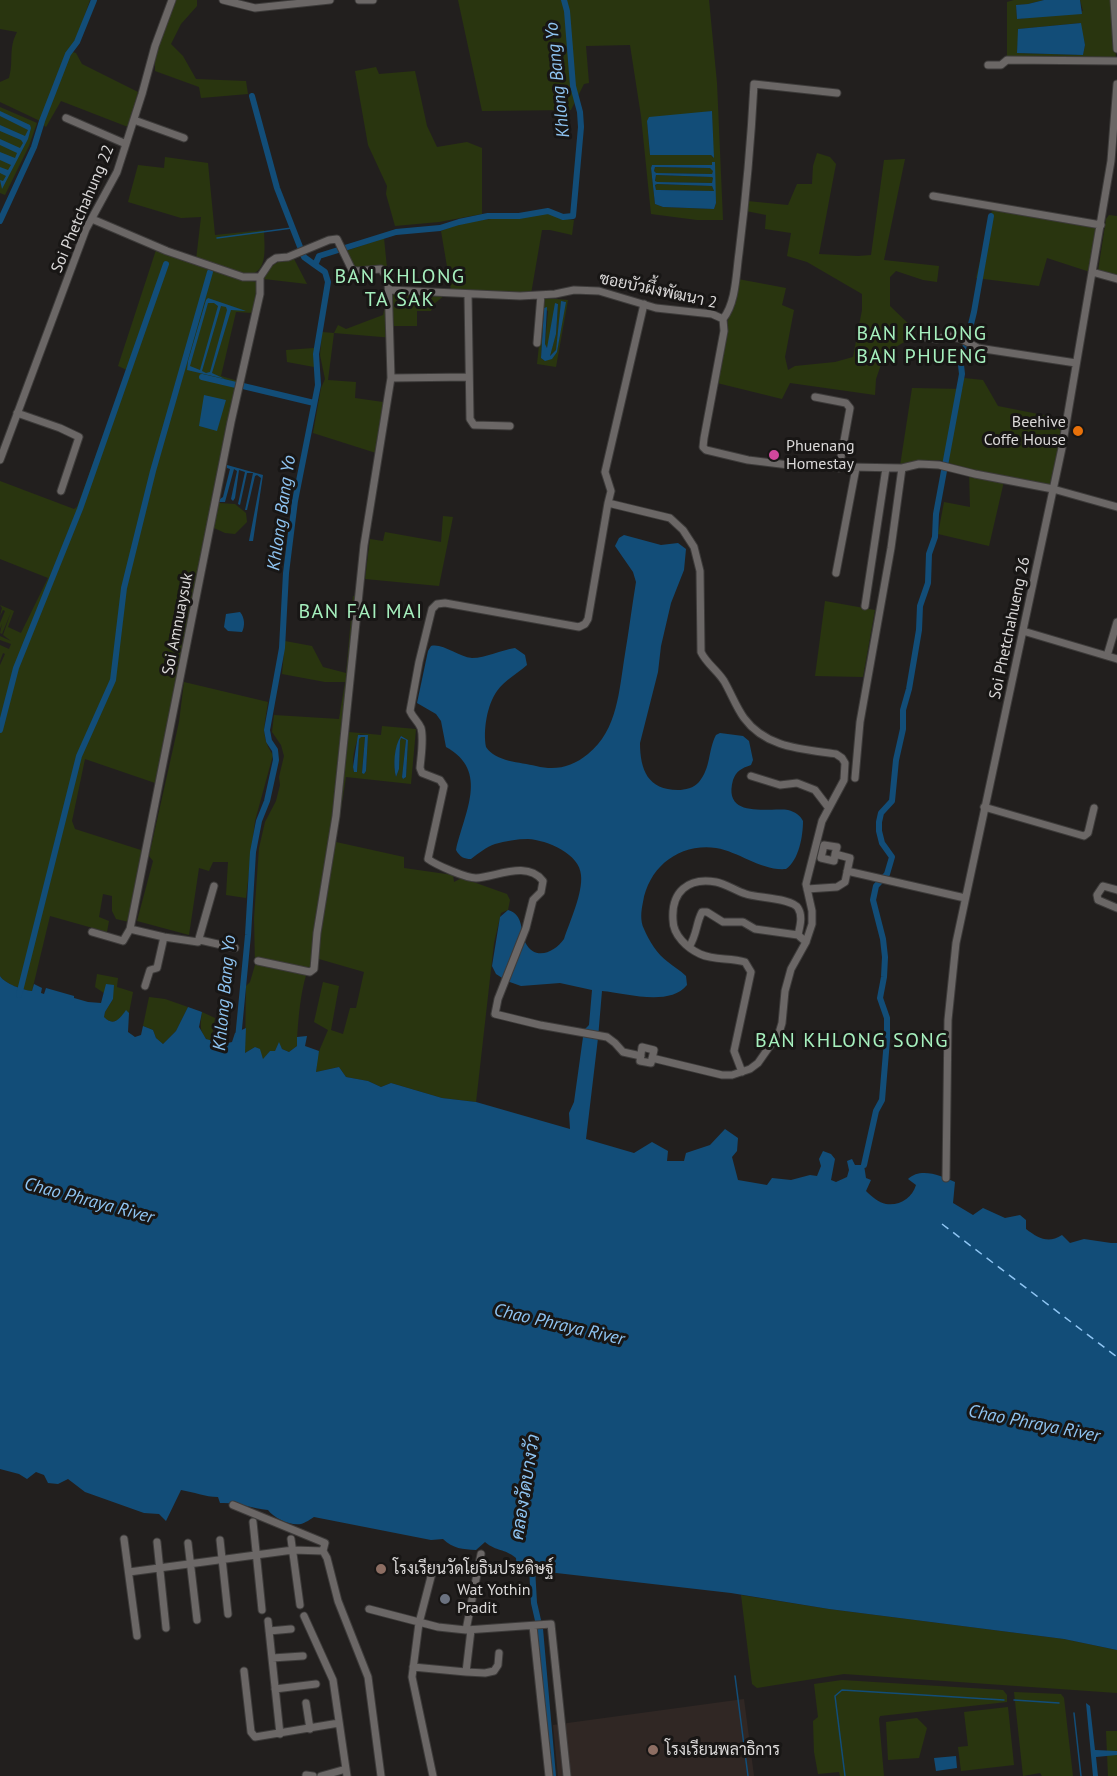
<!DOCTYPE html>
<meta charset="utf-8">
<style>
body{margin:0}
canvas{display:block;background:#221f1e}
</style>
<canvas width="1117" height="1776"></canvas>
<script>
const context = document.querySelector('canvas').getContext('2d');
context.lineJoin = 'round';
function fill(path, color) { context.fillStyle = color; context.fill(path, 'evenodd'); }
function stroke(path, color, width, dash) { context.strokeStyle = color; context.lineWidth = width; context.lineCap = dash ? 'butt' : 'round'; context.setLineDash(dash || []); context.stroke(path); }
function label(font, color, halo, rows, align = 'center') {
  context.font = font + ' "PT Sans",Sarabun,sans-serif'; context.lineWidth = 6; context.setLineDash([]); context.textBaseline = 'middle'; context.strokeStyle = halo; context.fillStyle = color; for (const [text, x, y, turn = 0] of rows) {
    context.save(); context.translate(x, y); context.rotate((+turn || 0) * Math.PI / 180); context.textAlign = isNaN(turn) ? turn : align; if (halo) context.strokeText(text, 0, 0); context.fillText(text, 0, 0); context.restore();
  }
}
const built = new Path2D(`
 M744 1699 754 1776H558L553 1725Z`);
const green = new Path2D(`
 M0 0H90L76 41 69 51 76 53 82 64 138 92 128 127 61 101 46 127 38 120 0 102V82L9 78C14 61 8 49 17 32L0 29Z
 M175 0H197V6L181 24 171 44 183 56 196 79 246 81 248 94 201 98 199 87 155 71V62L153 61Z
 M458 0H709L717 83 723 220H697L651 214 641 116 630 45 586 46 589 83 584 84 571 110 482 111ZM712 111 713 158 711 155H650L647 121ZM652 165H712L716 203 714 209 663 207 655 204 651 168Z
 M1014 0H1044L1028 4 1016 5 1017 19 1083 11 1080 0H1112L1116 57 1007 58V2ZM1080 23 1085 45 1083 55 1017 53 1019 29Z
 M376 67 379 74 415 71 427 126 437 147 467 142 482 148V214L439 222 395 226 386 194 387 186 368 145 355 71Z
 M0 107 37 123 29 146 5 195 0 193Z
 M817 153 830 157 836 164 819 254 858 256 871 255 884 160 905 159 884 260 939 266 937 282 923 280 896 271 890 277V306L914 329 915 336 885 353 876 379 875 395 790 383 782 399 717 383 727 324 738 279 786 288 782 305 794 310 785 357 788 370 795 366 835 362 853 357 862 310V294L807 262 787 256 791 233 765 229 766 215 746 211 747 201 788 205 797 184H812L813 166Z
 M165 157 208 163 215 235 264 230C264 246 269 271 249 275L196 260 201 217 181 218 128 202 138 165 164 168Z
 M655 167 710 168 713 170 712 174 656 173 654 171Z
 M656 175 712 177 713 178 712 183 657 182H655Z
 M657 184 712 186 714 191 659 190H656L655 185Z
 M992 210 1097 228 1090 272 1047 258 1039 286 976 278Z
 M548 213 559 218 574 220 572 235 550 230H542L531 294 451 290 434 304 431 311H417V326H394V338L334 333 328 380 356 382 355 398 383 402 376 453 313 433 321 388 325 379 320 355 322 332 334 333 338 325 346 329 383 315 386 301V291L451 290 441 231C474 216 513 219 548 213Z
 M1109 215 1117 216V276L1098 271 1106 219Z
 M384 238 387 268 350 273 346 251Z
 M156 250 212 271 256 282 257 285 253 313 236 312 221 376 238 381 220 459 158 784 85 759 72 821 75 829 144 851 129 922 116 919 112 911V896L103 894 99 917 109 921 107 932 50 916 32 991C23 990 5 984 0 976V665L5 654 3 653 0 661V645L9 649 11 644 0 640V636L11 641 3 635 11 612 2 634 0 633 2 624 0 629V623L5 611 3 610 0 616 2 608 0 605 14 611 8 627 21 633 48 578 0 559V481L74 509 77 507 127 370 118 366Z
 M293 257 307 284 264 279C269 264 279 261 293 257Z
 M544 298 568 300 556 367 537 364ZM565 301 557 352 545 361 541 358 544 309 548 311 545 344 547 349 557 303 558 304 556 334 549 357 556 350 561 302Z
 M314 348V367L287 362 286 350Z
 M964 378 983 380 998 406 1063 419 1052 483 1050 486 1005 477 989 546 938 534 944 502 970 507 969 469 939 460 900 466 912 388 962 389Z
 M219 503 235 504 246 513 247 522 235 534 225 533 214 528C212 522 214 508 219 503Z
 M443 516 453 517 439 586 365 579 370 539 383 541 385 532 441 542Z
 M353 596 361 598 349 732 381 735 382 726 416 729 411 784 346 777 336 842 404 857V868L453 875 454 882 462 878 507 894 510 900 508 910 501 913 494 943 476 1102 442 1098 391 1083 381 1087 368 1081 346 1077 339 1067 316 1072 317 1056 328 1030 314 1022 323 982 339 986 331 1030 343 1034 350 1008H356L364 972 319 959C316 961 313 963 311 965 301 977 297 1030 297 1046L289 1052 282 1049 279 1043 275 1051H270L263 1060 260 1050 255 1047 245 1053 246 986 250 982 255 965 254 918 259 848 265 822 276 801 280 785 279 777 284 756 281 745 272 732 274 715 339 719 345 682H325L282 674 285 641 312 646 323 667 346 673ZM360 734 368 735 366 771 364 774 362 772 365 737 361 736 359 739 357 772H354C351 760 355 744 360 734ZM401 736 408 740 406 777 403 779 402 777 406 740 401 738 400 741 399 769 396 777C393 766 395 746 401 736Z
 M825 601 875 610 863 677 815 676Z
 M184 682 268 702C265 724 260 736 273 755L255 821 246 898 226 895 228 862H213L209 871 199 868 189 935 137 921 153 861 149 856 179 722Z
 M97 974 118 978 117 987 133 992 129 1013 126 1011C120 1019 113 1027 104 1017L105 1012 113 999 95 987Z
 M149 997 165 999 188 1007 176 1031 163 1044 156 1038 153 1030 143 1026Z
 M202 1012 215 1018 211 1042C199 1035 200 1025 202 1012Z
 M741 1595 829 1609 1064 1639 1117 1650V1693L844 1674 757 1688 752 1684Z
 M842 1680 1003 1690 1007 1695V1702L880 1716 879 1719 884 1776H840L839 1772 818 1774 814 1752 813 1721 818 1717 814 1684Z
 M1014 1692 1061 1694 1064 1698 1073 1776H1042L1040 1773 1023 1776Z
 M1008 1707 1014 1765 961 1771 958 1747 968 1746 964 1712Z
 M917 1718 927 1728 919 1758 888 1760 886 1722Z
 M1106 1731H1117V1776H1108Z`);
const water = new Path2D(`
 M1044 0H1080L1082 14 1017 19 1016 5 1028 4Z
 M1081 23 1085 45 1083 55 1017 53 1018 29Z
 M0 111 30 125 31 128 28 139 2 189 0 180 3 181 6 176 0 173V167L8 170 11 165 0 160V152L15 158 17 153 0 145V139L20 148 23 143 21 140 0 131V125L25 136 28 130 0 116Z
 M712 111 714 158 711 155H650L647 121 649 117Z
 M712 162H715L716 203 714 209 663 207 655 204 651 168 652 165H712ZM655 167 710 168 713 171 712 174 656 173 654 171ZM656 175 712 177 713 178 712 183 657 182 655 181ZM657 184 712 186 714 191 659 190H656L655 185Z
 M208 298 246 311 231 310 212 373 225 379 187 370 188 361 206 300ZM208 303H214L218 306 200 370 190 366ZM221 306 226 307 227 310 210 372 206 373 202 371Z
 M561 301 566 302 557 352 552 359 545 361 541 358 544 308 547 307 545 344 547 348 555 303 558 304 556 334 550 356 556 350Z
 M204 395 226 400 217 431 199 426Z
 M227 465 263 475 253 541H249L261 478 257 475 255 476 247 510H245L253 473H247L240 505 238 504 245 472 239 470 235 498 233 501 231 499 237 471 234 469 225 502H218L220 499 223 497 230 469 227 468Z
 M624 535 661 545 678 543 686 549 684 570 671 603 661 646 658 672 640 743C640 770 648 790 678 790 685 790 694 788 699 782 711 768 708 750 716 735L720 733 743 736 749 741 753 760 751 765C742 768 736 771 733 780 722 820 771 807 788 810 795 812 800 815 803 821 803 836 799 860 786 869 761 871 740 852 716 848 679 843 649 867 643 902 641 911 640 921 644 929 649 941 657 954 668 962 674 967 680 970 686 976L687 985C669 1007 626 993 602 991L598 1038 586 1139 634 1153 652 1142 668 1151 667 1161H684L686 1153 710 1145 725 1129 738 1138 737 1151 732 1157 738 1180 767 1185 772 1178 791 1180 810 1175 817 1176 821 1166 819 1159 823 1151 831 1154 835 1159 831 1180 836 1182 847 1177 849 1170 847 1161 852 1159 855 1165H864L866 1178 871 1180 866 1191C871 1196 879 1203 886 1204 900 1206 912 1198 916 1185L908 1179C921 1167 941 1176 955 1182L953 1203 973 1215 983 1208 1005 1218 1020 1215 1026 1220V1229C1038 1238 1048 1244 1062 1235L1070 1243 1084 1239 1111 1243H1117V1650L1064 1639 829 1609 731 1593 539 1571 537 1574 517 1572 516 1558C504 1548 497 1552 485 1542L476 1550C463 1549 453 1549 443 1539L431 1540 314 1517C311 1519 305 1523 301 1524 290 1526 274 1518 268 1510 251 1508 237 1502 220 1503L218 1497C205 1497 194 1492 181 1490L166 1521 159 1514 144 1513 85 1492 68 1479 58 1484 48 1483 44 1475 36 1472 27 1479 19 1474 0 1469V976C5 984 23 990 32 991L34 984 42 988 41 993 44 994 46 988 74 996V998L88 1002 101 1003 106 984 114 985 113 999 105 1012 104 1017C113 1027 120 1019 126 1010L129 1013 128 1032 135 1037 141 1035 143 1026 153 1030 156 1038 163 1044 176 1031 188 1007 202 1012 199 1027 206 1039 224 1044 232 1042 235 1033 246 1028 245 1053 255 1047 260 1049 263 1059 270 1051H275L279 1042 282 1049 289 1052 297 1046V1037L307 1036 305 1046 319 1051 316 1072 339 1067 346 1077 368 1081 381 1087 391 1083 442 1098 476 1102 570 1129 569 1113 574 1102 584 1030 589 1025 592 990 560 983 521 986 507 981 496 974 492 966 500 917 508 910C524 915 520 930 525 942 535 962 555 952 564 939 570 921 583 893 581 875 580 854 547 840 528 839 517 839 505 841 495 844 486 847 479 853 471 859 464 859 460 857 456 850 464 813 490 771 446 747L441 721 436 714 417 703 428 651 431 646C443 643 458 657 472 658 486 658 501 650 515 648L525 655 527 665C517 674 505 680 497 691 487 705 483 730 486 747 496 762 520 762 536 766 556 771 572 767 588 754 618 730 619 690 625 654 629 630 632 606 636 582L633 572 615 546 619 538Z
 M240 612C245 618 245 626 242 632L228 631 224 627 226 614Z
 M358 735H368L366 771 364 774 362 773 365 737H361L359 739 357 772H354L353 767Z
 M401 736 408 740 406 777 403 779 402 777 406 740 401 738 400 741 399 769 396 777C393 766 394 746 401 736Z
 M1086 1703 1090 1706 1095 1750 1117 1751V1755L1096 1757 1098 1776H1093Z
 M956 1756 957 1768 936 1771 934 1758Z`);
const stream = new Path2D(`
 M217 238 292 228
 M735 1676 748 1776
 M1014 1700 1059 1703
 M1074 1713 1081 1776
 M845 1776 835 1696 842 1690 1004 1700`);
const canal = new Path2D(`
 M252 96 277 188 304 257 315 265
 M0 221 34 147 42 121 68 54 77 42 94 0
 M202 377 236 385
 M243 386 314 403
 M0 730 16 668 80 509 166 264
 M19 995 79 756 113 680 124 588 153 471 210 272
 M238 1039 248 935 253 852 259 821 267 801 276 760 275 750 269 741 267 730 282 648 286 573 295 501 318 385 316 354 328 282 325 272 315 265 319 256 396 232 440 228 459 222 488 216H519L548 211 563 217 573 216 581 127 580 112 573 86 567 11 564 0
 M864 1165 876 1111 882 1100 887 1040V1018L880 998 884 977 885 957 883 939 873 900 876 886 887 874 892 857 882 843 879 831V822L881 813 892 801 896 760 903 729V710L909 689 919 630 920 606 928 583 929 554 935 537 936 514 962 374 961 365 974 312 991 216
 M532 1568 534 1603 540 1629 553 1776`);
const ferry = new Path2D(`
 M942 1224 1117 1357`);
const minor = new Path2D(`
 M223 0 255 8 330 0
 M359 0H373
 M1114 0 1117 49
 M988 65H1001L1007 60 1117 61
 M66 118 126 144
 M134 120 184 138
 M933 196 1101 225
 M92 219 167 251 243 277H260L270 262 276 258 288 257 329 240 337 239 352 270 357 271 381 269 388 279 391 378 364 545 336 816 317 933 314 969 310 972 258 961
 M1092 272 1117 279
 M389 290 520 296 555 294 574 290 599 291 656 308 712 314 723 319
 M468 294 470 419 474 425 510 426
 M723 319 724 331 704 438 703 447 706 450 748 460 797 466 902 468 919 464 939 465 975 474 1053 489 1117 507
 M723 319C736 303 736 274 739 253 746 197 751 141 754 84L837 93
 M922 337 937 339 949 336 962 339 978 348 1076 363
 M537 343 541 295
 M391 378 469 377
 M815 397 846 403 850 408 839 468
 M17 413 60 428 79 437 61 491
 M0 460 86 229 117 172 142 94 155 46 172 0
 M608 503 611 491 605 472 644 304
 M836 573 856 468
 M865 606 886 468
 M1023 631 1117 659
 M1107 656 1117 622
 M751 776 780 785 797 783 815 790 828 807
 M855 778 860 722 891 548 902 468
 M984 807 1084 836 1088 833 1094 808
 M847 871 965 898
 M807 889 837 887 845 882 850 858 835 854 834 861 821 858 824 845 837 847 835 854
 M1117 890 1103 886 1097 895 1098 900 1117 908
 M130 929 164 937 198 942 214 886
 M92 932 123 941 130 929 231 422 260 294V277
 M200 940 235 948
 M689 947C697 935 696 923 702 912H707L723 922H743L755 929 798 935 806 942
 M145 986 150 970 157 968 164 937
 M642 1047 654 1050 651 1063 640 1061Z
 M641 1056 623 1052 615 1043 607 1037 540 1025 495 1014 498 999 526 928 533 900 541 892 543 881C527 860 496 877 476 878 466 878 436 865 428 859L444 786 440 780 422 773 420 768C421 756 424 739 421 728 418 721 413 718 410 711L419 662 432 609 437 604 445 603 579 627 585 624 588 619 608 503 670 518 683 530 694 547 700 571 701 652C706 663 717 670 724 681 731 693 736 707 744 718 766 748 802 749 836 754L842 758 845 763 844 780 822 821 806 884 812 911V924L806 942 791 969 785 991 782 1023 779 1033 758 1063 750 1069 732 1075H722L652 1058
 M742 1072 734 1051 751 972 745 962C730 957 715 961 700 954 687 948 673 935 673 920 671 892 688 877 716 882 726 884 736 891 746 894 757 898 792 898 798 908 803 916 800 926 798 935
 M946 1178 948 1020 956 943 1062 448 1111 161 1117 84
 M233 1505 325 1543 323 1551 327 1558 338 1601 368 1677 381 1776
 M253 1522 262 1610
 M124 1539 137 1636
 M291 1539 300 1605
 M220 1540 228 1614
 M157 1542 166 1628
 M188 1543 197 1620
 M129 1572 293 1550 323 1551
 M369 1609 438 1627 466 1630 551 1624 567 1776
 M304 1616 333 1680 347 1776
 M268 1621 280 1734
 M533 1626 549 1776
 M466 1630 481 1554
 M269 1631 291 1629
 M272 1658 303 1656
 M413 1667 466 1672 471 1630
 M244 1671 251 1732 255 1737 339 1723
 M466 1672 485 1673 494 1671 498 1665 499 1653
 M275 1689 316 1684
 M306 1703 310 1729
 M306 1775 313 1776
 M321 1776 346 1769
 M433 1776 412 1677 419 1623 432 1573 435 1569 476 1572`);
const markers = [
 [1078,431,6,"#e8710a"],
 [774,455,6,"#d1479c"],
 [381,1569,6,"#8d6e63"],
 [445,1599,6,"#6b7280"],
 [653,1750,6,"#8d6e63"]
];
const streetNames = [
 ["Soi Phetchahung 22",83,209,-67],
 ["ซอยบัวผึ้งพัฒนา 2",658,291,12],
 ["Soi Amnuaysuk",178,624,-79],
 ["Soi Phetchahueng 26",1010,628,-78]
];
const poiNames = [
 ["Beehive",1066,422,"right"],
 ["Coffe House",1066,440,"right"],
 ["Phuenang",786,446],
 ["Homestay",786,464],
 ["โรงเรียนวัดโยธินประดิษฐ์",393,1569],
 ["Wat Yothin",457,1590],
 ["Pradit",457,1608],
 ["โรงเรียนพลาธิการ",665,1750]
];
const waterNames = [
 ["Khlong Bang Yo",558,80,-96],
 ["Khlong Bang Yo",282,513,-82],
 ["Khlong Bang Yo",225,993,-85],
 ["Chao Phraya River",89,1201,15],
 ["Chao Phraya River",559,1325,13],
 ["Chao Phraya River",1034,1424,11],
 ["คลองวัดบางวัว",526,1487,-81]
];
const quarterNames = [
 ["BAN KHLONG",400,277],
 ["TA SAK",400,300],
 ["BAN KHLONG",922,334],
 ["BAN PHUENG",922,357],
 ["BAN FAI MAI",361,612],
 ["BAN KHLONG SONG",852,1041]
];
fill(built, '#302724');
fill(green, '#29350f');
fill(water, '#124d78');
stroke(stream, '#124d78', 1.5);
stroke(canal, '#124d78', 6);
stroke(ferry, '#8fc5f3', 1.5, [8, 6]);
stroke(minor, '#3d3b3a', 9);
stroke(minor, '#6b6766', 7);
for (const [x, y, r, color] of markers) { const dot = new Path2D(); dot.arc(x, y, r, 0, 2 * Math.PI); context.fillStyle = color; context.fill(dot); stroke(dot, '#181615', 2); }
label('16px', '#dbd9d9', '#181615', streetNames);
label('16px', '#dbd9d9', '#181615', poiNames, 'left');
label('italic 18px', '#8fc5f3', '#181615', waterNames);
context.letterSpacing = '1.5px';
label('20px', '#a6f0be', '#181615', quarterNames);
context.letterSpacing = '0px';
</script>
